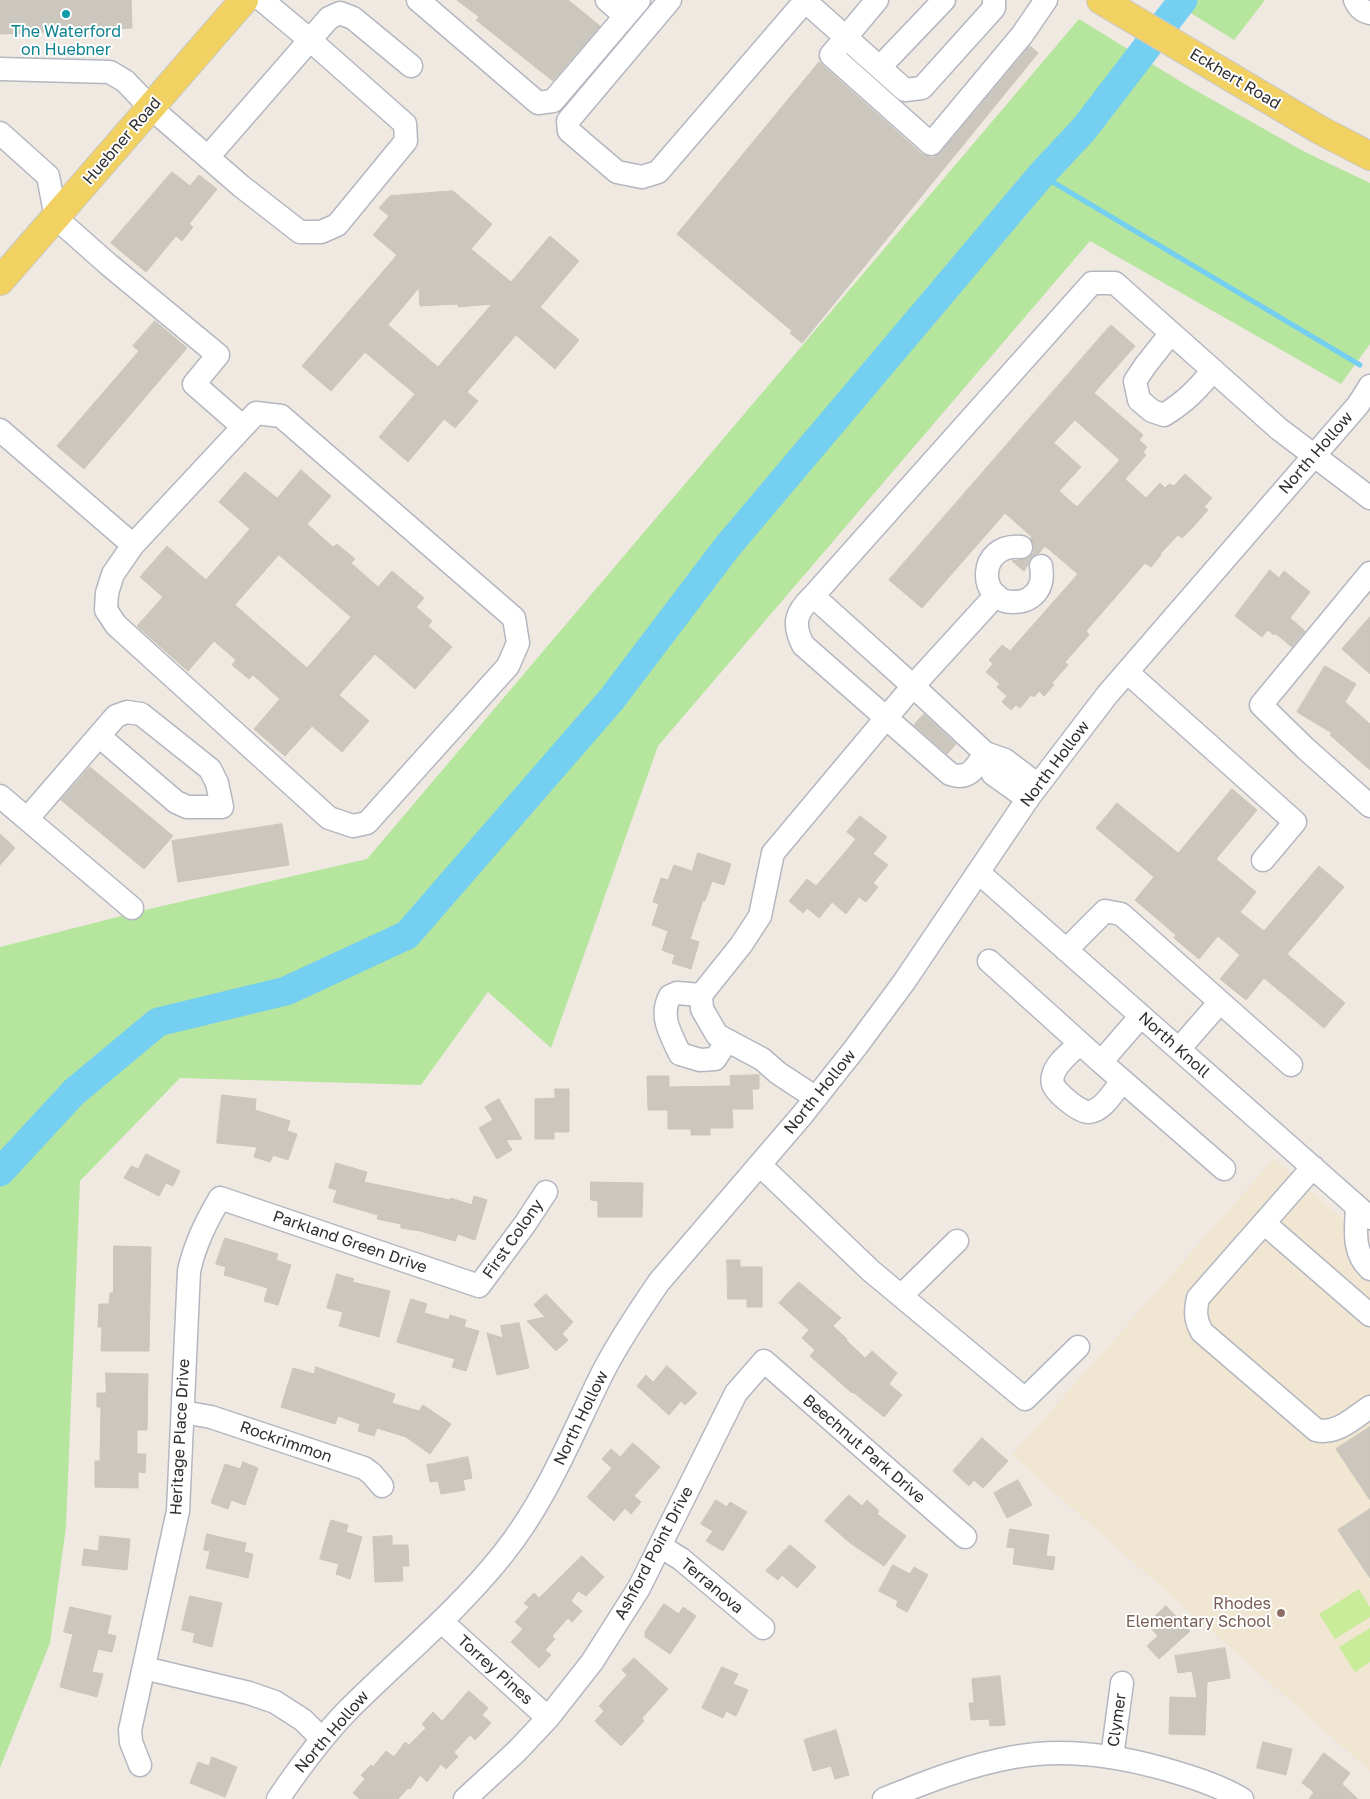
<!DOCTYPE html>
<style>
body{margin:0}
canvas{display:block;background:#efe9e1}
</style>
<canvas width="1370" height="1799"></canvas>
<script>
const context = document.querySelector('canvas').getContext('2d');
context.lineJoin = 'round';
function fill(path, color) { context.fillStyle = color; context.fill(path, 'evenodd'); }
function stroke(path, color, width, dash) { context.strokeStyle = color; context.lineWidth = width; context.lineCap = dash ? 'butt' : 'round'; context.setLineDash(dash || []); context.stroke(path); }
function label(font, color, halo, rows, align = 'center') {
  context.font = font + ' "Golos Text",sans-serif'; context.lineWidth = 4; context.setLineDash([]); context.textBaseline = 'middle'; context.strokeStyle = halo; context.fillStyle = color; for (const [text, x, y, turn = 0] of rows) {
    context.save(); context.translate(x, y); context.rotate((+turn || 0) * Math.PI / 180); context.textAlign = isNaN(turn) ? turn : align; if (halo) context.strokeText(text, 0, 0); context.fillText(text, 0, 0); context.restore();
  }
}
const education = new Path2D(`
 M1274 1159 1370 1243V1771L1012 1455Z`);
const green = new Path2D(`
 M1170 0H1265L1234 40Z
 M1079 19 1188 86 1303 151 1370 183V344L1341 384 1090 241 658 746 551 1048 488 992 421 1085 180 1078 80 1181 66 1527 50 1643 0 1768V947L145 910 367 859Z`);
const pitch = new Path2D(`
 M1359 1589 1370 1607V1617L1335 1639 1319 1614Z
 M1370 1628V1662L1355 1672 1339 1647Z`);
const stream = new Path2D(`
 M1041 175 1360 365`);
const river = new Path2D(`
 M0 1172 74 1092 158 1022 286 991 407 935 611 700 727 547 1041 175 1084 129 1183 0`);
const building = new Path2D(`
 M0 0H131L132 28 0 34Z
 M457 0H568L600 26 553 81 476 20 479 17Z
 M1030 46 1038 53 802 343 790 333 792 331 677 234 819 62 922 154 933 158 941 152Z
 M172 172 190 186 199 175 217 189 189 224 193 227 182 241 176 236 146 272 111 243Z
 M453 191 492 224 471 249 511 282 550 236 579 261 540 307 579 340 555 369 516 335 467 392 478 401 455 428 444 419 408 462 379 437 415 394 365 352 331 391 302 366 397 255 373 235 389 216 379 208 390 196ZM419 288 420 306 458 304V307L492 304 438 367 388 325Z
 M155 321 187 348 84 469 57 446 139 351 133 346Z
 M1111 325 1135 346 1094 393 1143 435 1139 440 1147 447 1143 452 1146 455 1125 479 1146 498 1160 483 1165 488 1169 484 1174 486 1185 474 1212 498 1204 507 1208 510 1193 527 1182 538 1178 535 1160 554 1161 555 1151 567 1145 563 1086 631 1089 635 1065 662 1068 665 1052 683 1054 685 1044 696 1039 691 1034 697 1031 695 1020 708 1016 705 1011 710 1002 702 1007 696 997 687 1000 684 986 672 993 664 989 660 1002 645 1010 651 1078 574 1045 546 1039 553 1033 556 1024 571 1012 561 1028 558 1033 553 1034 546 1030 538 1032 537 1005 513 922 608 889 580ZM1075 420 1120 460 1077 507 1059 491 1081 467 1054 443Z
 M301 470 331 496 307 524 333 547 337 544 355 559 351 563 378 587 392 571 424 598 416 607 432 621 428 626 452 647 415 689 375 654 339 695 369 721 342 752 312 726 285 756 254 729 280 699 253 675 249 679 232 665 236 660 214 641 188 671 137 626 163 597 140 577 167 546 206 580 250 529 219 502 245 472 277 498ZM279 555 351 617 307 668 235 605Z
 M1270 570 1279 578 1284 571 1310 592 1290 618 1305 631 1292 647 1275 633 1274 635 1268 630 1262 637 1235 616Z
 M1370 617V674L1342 649Z
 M1325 666 1356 684 1345 702 1370 724V770L1330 735 1332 733 1297 712Z
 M924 714 956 744 947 754 914 725Z
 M90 767 173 836 144 869 61 800Z
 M1232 789 1257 810 1216 859 1256 892 1240 912 1264 931 1319 866 1344 887 1287 954 1345 1003 1324 1028 1264 978 1246 1000 1220 979 1240 955 1218 936 1199 959 1174 938 1176 935 1135 900 1154 877 1096 828 1117 803 1178 853Z
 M860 816 887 837 873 854 888 865 873 883 878 887 866 902 859 897 846 914 832 902 819 918 807 908 803 913 789 901 807 879 816 886 830 870 856 839 847 832Z
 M282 824 289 865 178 882 172 841Z
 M0 834 15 848 0 865Z
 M698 853 731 864 724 885 712 881 705 901 703 900 690 939 699 942 691 969 672 963 675 955 662 950 668 931 652 925 659 904 653 902 661 878 668 880 674 865 692 871Z
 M759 1075V1089H752L753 1109H732L733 1128H710V1135H691V1129H668V1110H648L647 1076H669V1087L731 1086 730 1076Z
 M555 1089H569V1132H554V1139H535V1099L555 1098Z
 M222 1095 256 1099 255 1110 290 1121 287 1131 297 1134 288 1160 273 1155 270 1162 254 1157 257 1147 217 1143Z
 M499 1099 522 1139 506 1140 512 1150 497 1159 479 1128 493 1120 485 1107Z
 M146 1154 180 1171 173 1186 166 1183 159 1196 124 1178 131 1166 138 1169Z
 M336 1163 367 1172 364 1182 450 1200 451 1198 472 1205 474 1196 487 1200 475 1240 458 1234 455 1241 420 1231 401 1228V1224L377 1219 378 1215 333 1202 337 1190 329 1188Z
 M591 1182 643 1183 642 1217H598V1201L591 1200Z
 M225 1238 278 1254 276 1260 291 1265 278 1305 264 1301 268 1288 224 1275 226 1267 216 1264Z
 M114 1246 151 1247 149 1351H101L102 1327H98L99 1304H109L110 1293H113Z
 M727 1260H740V1267H762V1307H747V1299H728Z
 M337 1274 354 1279 352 1282 390 1291 379 1337 339 1326 343 1312 327 1308Z
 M799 1282 841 1318 833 1326 847 1339 846 1340 865 1358 872 1351 897 1373 889 1384 902 1395 884 1417 853 1392 852 1393 810 1356 815 1350 802 1338 809 1330 779 1303Z
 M546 1294 573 1322 562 1334 568 1340 556 1351 527 1321 545 1317 534 1305Z
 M411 1299 427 1304 424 1313 449 1320 450 1315 466 1320 464 1327 479 1331 466 1371 452 1367 455 1359 397 1342Z
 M519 1323 529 1368 497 1375 487 1333 503 1338 501 1326Z
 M667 1366 697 1393 685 1405 681 1401 669 1415 637 1386 646 1375 653 1382Z
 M316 1367 395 1394 392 1403 419 1411 423 1405 451 1424 430 1454 406 1437 377 1428 374 1436 358 1431 360 1424 338 1416 335 1424 281 1407 293 1368 314 1374Z
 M106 1373 148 1374 147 1430H137V1454H146L145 1473 138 1472V1488L95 1487V1461H100L101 1407H97V1393H106Z
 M1370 1427V1500L1336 1449Z
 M982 1438 1008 1461 983 1488 974 1480 969 1486 953 1471Z
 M633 1443 660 1467 634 1496 641 1502 631 1514 625 1508 614 1521 587 1497 612 1468 602 1459 611 1449 620 1457Z
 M468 1457 472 1478 463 1480 465 1490 441 1494 438 1481 430 1482 427 1465Z
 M243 1462 258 1468 245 1505 231 1500 228 1509 211 1503 225 1464 240 1469Z
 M1018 1480 1032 1505 1007 1518 994 1493Z
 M849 1495 862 1506 867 1500 879 1511 877 1514 906 1536 884 1566 850 1543 825 1521Z
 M716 1500 727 1507 730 1502 747 1512 723 1551 706 1541 713 1531 701 1524Z
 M1370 1509V1578L1338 1530Z
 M331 1520 348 1525 346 1532 362 1537 350 1579 336 1574 339 1564 320 1559Z
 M1010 1529 1049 1535 1046 1556 1055 1557 1053 1570 1013 1564 1015 1548 1007 1547Z
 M207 1534 246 1543 244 1552 253 1554 248 1578 206 1568 210 1551 204 1550Z
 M100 1536 130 1539 127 1570 82 1565 84 1549 98 1551Z
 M392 1536V1545H408L409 1566H402L403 1581 375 1582 373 1537Z
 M790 1545 816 1567 797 1588 782 1575 778 1580 766 1571Z
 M582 1556 604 1577 586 1596 578 1591 571 1601 582 1611 572 1622 568 1618 552 1636 555 1639 545 1650 551 1655 539 1668 511 1642 523 1629 515 1622 529 1607 524 1603 534 1593 539 1598Z
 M893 1565 910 1574 914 1567 928 1575 907 1612 896 1606 898 1601 879 1591Z
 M190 1596 222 1603 212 1647 193 1642 195 1633 182 1630Z
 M664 1604 679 1614 683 1607 696 1616 670 1654 645 1637V1632Z
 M1166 1606 1190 1631 1159 1659 1147 1646 1158 1636 1147 1624Z
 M70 1607 111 1616 107 1634 116 1636 112 1652 98 1649 92 1672 103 1674 97 1697 60 1687 73 1634 64 1632Z
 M1225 1648 1230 1678 1207 1682 1205 1735 1169 1734 1170 1697 1197 1698 1192 1671 1178 1673 1175 1656Z
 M634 1658 668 1689 642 1718 644 1721 621 1746 595 1721 604 1711 599 1706 627 1675 622 1670Z
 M722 1667 738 1674 733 1684 748 1690 736 1716 726 1711 723 1718 702 1708Z
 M1000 1676 1005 1725 990 1726 989 1719 971 1720 969 1703H974L972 1679Z
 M469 1691 488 1708 482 1715 491 1723 475 1740 470 1735 454 1752 458 1757 446 1769 441 1764 427 1782 420 1775 410 1789 408 1788 398 1799H360L353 1793 365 1779 361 1775 371 1765 373 1767 386 1751 394 1757 405 1742 409 1745 426 1728 422 1724 433 1712 442 1721Z
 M836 1730 849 1775 835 1779 831 1766 813 1771 804 1740Z
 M1263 1742 1292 1749 1286 1775 1257 1768Z
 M1324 1753 1350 1773 1342 1784 1358 1799H1309L1314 1792 1302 1783Z
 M212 1757 237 1767 225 1797 190 1783 198 1762 209 1766Z`);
const minor = new Path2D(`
 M418 0 538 103 553 101 639 0
 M607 0 625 16
 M670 0 568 121 569 131 617 172 642 177 658 172 806 0
 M877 0 831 55 931 144 1022 35 1046 0
 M1355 0C1359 8 1362 11 1370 13
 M805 1 905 90 922 88 994 8V0
 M880 67 944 0
 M0 69 110 72 125 81 151 108 241 186 300 232H321L337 225 406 141 405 124 310 40 262 0
 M0 133 48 176 56 218 108 264 218 355 194 384 242 426
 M208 157 329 18 340 13 353 18 411 66
 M1171 333 1145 366 1135 381 1139 400 1152 411 1164 415C1185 402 1198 389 1213 370
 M256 413 281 416 514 618 518 643 508 666 367 823 353 826 329 818 116 625 106 610 107 593 113 574 133 545Z
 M0 430 133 545
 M1021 547C976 543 978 602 1013 602 1020 602 1026 601 1031 597 1042 589 1043 578 1041 566
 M1370 573 1261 705 1305 748 1370 806
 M813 596C796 612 792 623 803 645L950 774C969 781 976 767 985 753
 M1127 672 1295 822 1263 860
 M985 753 993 774 1028 799
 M1038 785 1005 760 985 753 913 686 813 596 1092 283H1115L1279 429 1370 498
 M0 796 132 908
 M27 819 116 716 127 712 141 714 210 769 217 783 222 807H187L176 802 99 736
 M978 872 1370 1218
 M1066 950 1105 911 1121 914 1291 1065
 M989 961 1101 1062 1141 1016
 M701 995 677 993 670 996C659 1016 671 1035 680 1054L700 1060 715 1059 727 1041
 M1080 1043C1071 1052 1055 1064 1053 1076 1052 1078 1052 1082 1053 1084 1055 1092 1080 1113 1089 1112 1103 1111 1114 1091 1122 1081
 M1179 1049 1220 1002
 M1101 1062 1224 1169
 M816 1098 778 1073 762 1059 717 1035 702 1009 701 995 741 945 760 916 773 853 913 686 996 595
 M760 1165 871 1271 1025 1399 1078 1347
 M1313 1167 1198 1298C1195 1311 1195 1320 1202 1332L1316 1430C1337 1435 1353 1418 1370 1407
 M1357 1207C1356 1229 1352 1252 1370 1269
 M1264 1223 1370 1315
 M901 1296 957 1241
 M183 1412 211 1417 364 1468 372 1474 382 1486
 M660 1546 681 1559 763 1628
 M442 1622 548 1718
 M144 1668 249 1693 275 1702 303 1720 322 1739
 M1112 1757 1122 1683
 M140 1765 131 1742 130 1730 178 1511 189 1271C195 1244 206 1222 220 1198L479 1286 525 1224 546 1192
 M278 1799C299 1768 322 1737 348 1710 400 1658 457 1612 503 1554 547 1499 572 1434 603 1372 619 1341 639 1311 659 1282L803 1114 856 1047 904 982 1029 797 1107 695 1358 405 1370 386
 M465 1799 517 1751 548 1718 592 1662 639 1588 736 1393 764 1361 965 1537
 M884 1799C926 1782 969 1765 1014 1757 1062 1748 1114 1755 1161 1768 1189 1776 1216 1784 1242 1799`);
const major = new Path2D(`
 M1101 0 1320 130 1370 156
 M0 281 244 0`);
const markers = [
 [66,14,5,"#0f9aa8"],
 [1281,1613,5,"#8d6e63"]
];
const cultureNames = [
 ["The Waterford",66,32],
 ["on Huebner",66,50]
];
const streetNames = [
 ["Eckhert Road",1235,79,31],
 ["Huebner Road",122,141,-49],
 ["North Hollow",1316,453,-49],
 ["North Hollow",1055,764,-53],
 ["North Knoll",1174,1045,42],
 ["North Hollow",820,1092,-51],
 ["First Colony",513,1239,-55],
 ["Parkland Green Drive",350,1242,19],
 ["North Hollow",581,1418,-64],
 ["Heritage Place Drive",180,1437,-87],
 ["Rockrimmon",286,1442,19],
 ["Beechnut Park Drive",864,1449,41],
 ["Ashford Point Drive",654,1553,-62],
 ["Terranova",712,1586,40],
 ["Torrey Pines",495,1670,42],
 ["Clymer",1117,1720,-82],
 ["North Hollow",332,1732,-49]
];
const educationNames = [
 ["Rhodes",1271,1604],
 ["Elementary School",1271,1622]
];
fill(education, '#f0e6d1');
fill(green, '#b6e59e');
fill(pitch, '#c9ec9a');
stroke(stream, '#75cff0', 5);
stroke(river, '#75cff0', 29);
fill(building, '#cbc7bf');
stroke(building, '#cbc5ba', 1);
stroke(minor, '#b4b7c1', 25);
stroke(major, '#c9c9c9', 30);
stroke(minor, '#fff', 22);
stroke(major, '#f2d163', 28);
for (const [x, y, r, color] of markers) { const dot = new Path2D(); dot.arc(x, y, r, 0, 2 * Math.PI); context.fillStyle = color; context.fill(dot); stroke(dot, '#fff', 2); }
label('16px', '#0d838f', '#fff', cultureNames);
label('16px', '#2e2e2e', '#fff', streetNames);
label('16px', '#785e54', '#fff', educationNames, 'right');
</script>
